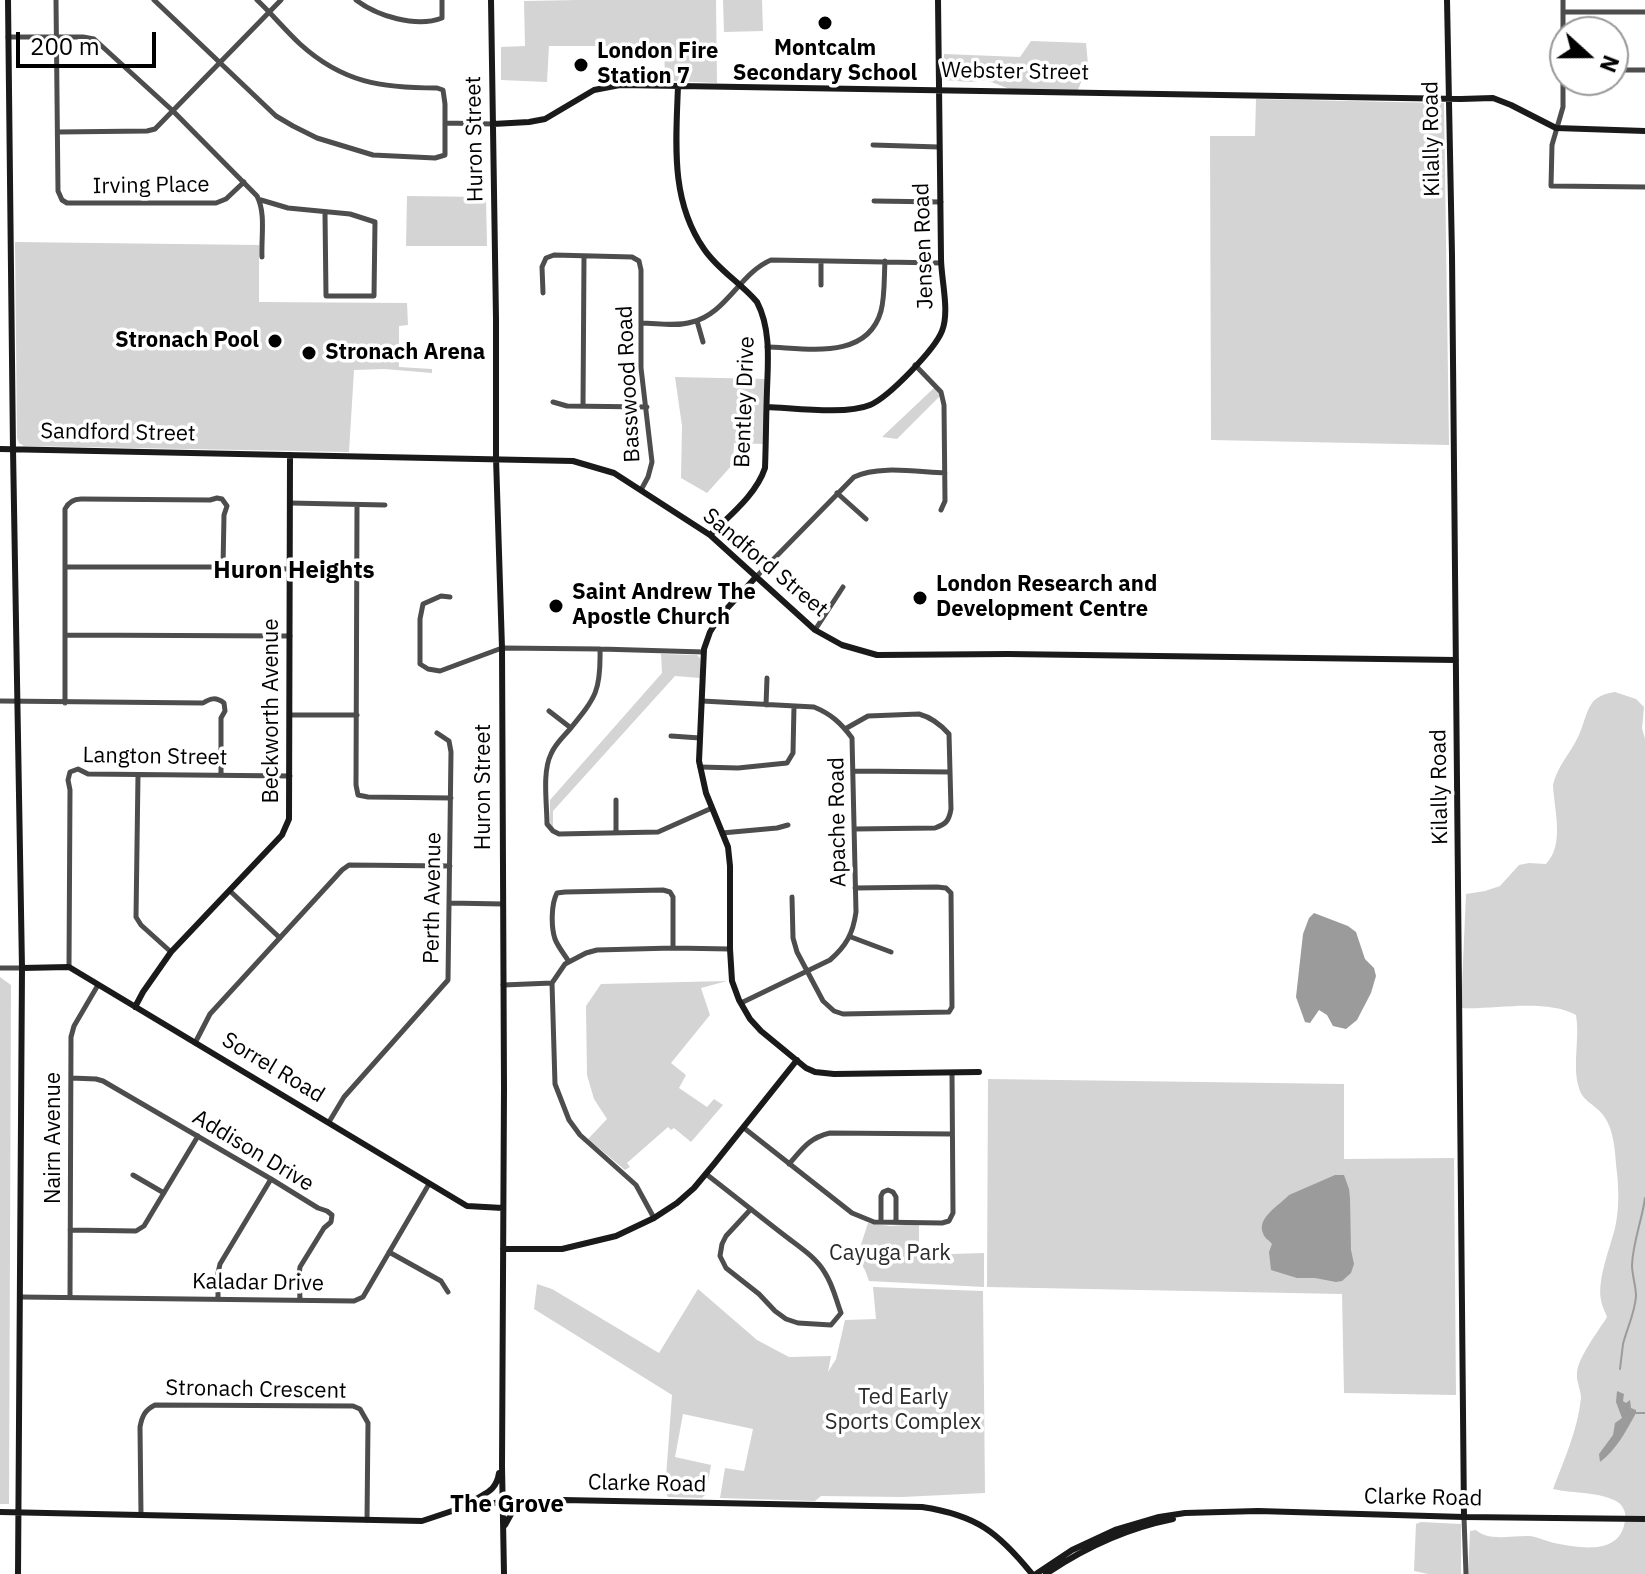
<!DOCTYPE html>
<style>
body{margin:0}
#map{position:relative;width:1645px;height:1574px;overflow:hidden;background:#fff;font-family:"IBM Plex Sans",sans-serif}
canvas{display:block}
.north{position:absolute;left:1549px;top:16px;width:80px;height:80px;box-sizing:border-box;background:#fff;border:2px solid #999;border-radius:50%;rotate:111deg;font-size:22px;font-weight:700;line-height:32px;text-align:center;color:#000}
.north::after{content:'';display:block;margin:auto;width:28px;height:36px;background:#000;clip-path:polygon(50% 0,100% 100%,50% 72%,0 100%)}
.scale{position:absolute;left:16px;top:32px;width:140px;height:36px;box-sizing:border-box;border:4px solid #000;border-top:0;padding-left:10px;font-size:24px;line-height:28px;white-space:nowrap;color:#000;-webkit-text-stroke:6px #fff;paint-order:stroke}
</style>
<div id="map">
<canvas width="1645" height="1574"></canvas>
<div class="north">N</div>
<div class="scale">200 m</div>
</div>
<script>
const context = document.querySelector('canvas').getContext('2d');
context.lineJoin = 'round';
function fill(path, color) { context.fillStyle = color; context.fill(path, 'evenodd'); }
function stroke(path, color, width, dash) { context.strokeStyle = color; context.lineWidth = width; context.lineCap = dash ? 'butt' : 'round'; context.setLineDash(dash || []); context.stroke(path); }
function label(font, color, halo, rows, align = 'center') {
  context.font = font + ' "IBM Plex Sans",sans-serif'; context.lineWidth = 7; context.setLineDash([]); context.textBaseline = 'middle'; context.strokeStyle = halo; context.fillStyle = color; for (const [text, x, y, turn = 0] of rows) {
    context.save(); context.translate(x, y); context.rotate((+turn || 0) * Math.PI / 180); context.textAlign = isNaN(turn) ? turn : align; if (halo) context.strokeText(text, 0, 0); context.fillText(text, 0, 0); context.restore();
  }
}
const green = new Path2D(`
 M578 0H716L717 83 673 81 665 77 664 46H549L547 82 501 80V47L525 46 524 1Z
 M723 0H762L763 31 724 32Z
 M1031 41 1086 43 1088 64 1078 90 1015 91 986 80 969 82 944 80V54L1020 57Z
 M1256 99 1444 103 1449 445 1211 440 1210 136H1255Z
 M407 196 486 197 487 246H406Z
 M15 242 259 245V302L407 303 408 325 399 326V367L432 369V373L384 369 354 370 349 452 24 446 19 443 17 438Z
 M675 377 765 379 763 444 734 443 733 464 707 493 681 478 682 426Z
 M935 387 940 396 897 439 882 437Z
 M661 654 697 655 700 658V678L675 676 553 811V828L550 823V800L662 673Z
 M1615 692 1636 699 1644 707 1642 728 1645 739V1574H1468L1470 1531 1476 1530C1489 1542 1513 1535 1530 1536 1538 1537 1546 1541 1554 1543 1580 1548 1621 1556 1625 1520 1627 1512 1622 1503 1614 1500 1595 1491 1573 1494 1553 1489 1564 1460 1578 1429 1581 1398 1581 1390 1576 1381 1577 1373 1578 1357 1598 1332 1607 1317 1605 1312 1602 1306 1601 1300 1597 1280 1610 1248 1615 1228 1619 1210 1619 1192 1617 1173 1615 1155 1615 1130 1603 1115 1596 1105 1582 1101 1579 1088 1572 1066 1580 1039 1576 1015 1545 998 1494 1010 1461 1008L1466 894 1485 891 1500 886 1519 865 1529 863 1546 864C1565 844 1554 810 1553 785 1557 767 1569 755 1577 739 1583 728 1585 713 1592 703 1597 696 1607 693 1615 692Z
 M0 977 11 985 9 1504H0Z
 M727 981 701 988 710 1015 671 1063 686 1075 679 1088 707 1107 714 1099 723 1105 691 1142 674 1128 671 1130 668 1127 627 1163 630 1167 625 1170 588 1139 607 1119 594 1099 587 1075 586 1006 601 984Z
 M988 1079 1344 1084V1159L1454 1158 1456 1395 1344 1393 1342 1294 987 1287Z
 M868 1223 890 1226 919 1224V1255L984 1253V1287L869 1281 865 1270 857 1257Z
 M537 1284 552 1289 659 1353 698 1289 757 1340 789 1357 831 1356 828 1372 836 1359 845 1320 876 1319 873 1287 983 1291 985 1493 902 1497 821 1496 815 1501 720 1498 725 1468 744 1471 753 1429 683 1414 675 1457 711 1465 706 1494 702 1498 668 1497 665 1491 672 1395 534 1309Z
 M1421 1522 1461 1524V1574H1428L1414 1571 1416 1524Z`);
const water = new Path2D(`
 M1314 913 1348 926 1356 932 1365 959 1374 968 1376 976 1371 993 1357 1020 1346 1029 1333 1026 1327 1015 1319 1010 1310 1023 1305 1022 1296 997 1303 934 1309 918Z
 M1335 1175H1344L1349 1189 1350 1198 1351 1250 1354 1264 1351 1273 1342 1281 1336 1282 1315 1278H1297L1271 1270 1269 1252 1272 1244C1269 1240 1264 1238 1263 1233 1256 1218 1281 1204 1289 1195Z
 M1617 1391 1624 1394 1623 1401 1626 1403 1630 1400 1631 1408 1636 1410V1413C1626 1431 1617 1449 1600 1462L1599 1454 1613 1435 1615 1423 1622 1418 1616 1402Z`);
const stream = new Path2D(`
 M1620 1369C1621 1361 1622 1352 1623 1344 1627 1328 1635 1313 1636 1296 1636 1286 1632 1275 1632 1265 1633 1242 1642 1220 1645 1198
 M1636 1413H1645`);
const street = new Path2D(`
 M56 0 58 191 62 200 67 203H216L226 199 244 182
 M154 0 276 116 293 126 317 138 373 155 435 158 445 155V123L493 124
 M257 0C272 14 285 30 300 44 343 83 382 88 437 88L443 90 445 104V123
 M356 0C377 16 416 28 442 18V0
 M1563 0V107L1552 145 1551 186 1645 187
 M1563 12H1645
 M8 37H83L94 39 173 111 257 196C266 213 261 238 262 257
 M1613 70H1645
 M58 132 147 131 155 129 281 0
 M873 145 939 147
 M261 200 288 208 350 214 375 222 374 296H326L325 213
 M874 201 941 202
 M821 285V262
 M543 293 542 267 546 258 554 255 632 257 639 261 641 270V368L652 462 648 477 641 490
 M697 321 703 342
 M641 323C657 323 676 327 692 322 726 314 740 273 771 260L941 263
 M767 347C806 348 867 361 881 311 885 296 884 277 885 261
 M915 365 941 392 944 405 945 501 941 510
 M553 402 567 406 647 407
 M583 406 584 257
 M837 493 866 519
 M290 503 385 505
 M357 505 356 785 358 795 368 797 451 798
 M65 567H223L290 569
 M755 578 854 477C878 465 918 472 945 473
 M450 597 441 596 423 604 420 619V664L428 669 440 671 502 648 600 649 704 652
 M815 630 843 587
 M65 635 290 636
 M600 649C601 691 596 697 570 729 563 737 555 744 551 754 542 772 547 804 547 824L553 831 559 834 658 832 712 808
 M0 701 203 703C211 698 216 697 224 703L225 711 221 718V775
 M702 701 814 707C831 714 841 723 852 738L856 912C853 934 846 946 830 960L741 1003
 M65 703V509C68 503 74 499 81 499L210 500 217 498 222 499 227 506 224 515 223 567
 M766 705 767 678
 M549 711 571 728
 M290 715H357
 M845 729 868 716 919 714C930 717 941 725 949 734L951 809C949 821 946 824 935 828L855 829
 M671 736 700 738
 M700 767 738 768 787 763 793 753 794 706
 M854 771 950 772
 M138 775 136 917 141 925 171 952
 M616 833V800
 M722 833 777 828 788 825
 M230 891 280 938
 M792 897 793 938 797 952 823 1001 834 1011 843 1014 949 1012 952 1007 951 893 946 888 937 887 855 888
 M449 903 503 904
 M851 937 891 952
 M569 962C565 955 558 947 555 939 551 927 551 904 557 893L565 892 663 890 670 892 673 897V948
 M69 967 70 790 68 780 70 772 78 769 88 774 290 776
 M0 968H22
 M503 985 552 983
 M195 1043 210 1014 342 870 349 865 450 866
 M71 1078 96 1079 103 1081 271 1179 318 1208 327 1211 332 1215 331 1222 324 1228 300 1267 299 1275 300 1300
 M329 1122 344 1097 448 980 451 752 449 741 437 733
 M744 1128 852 1213 874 1222 942 1223 949 1221 953 1213 952 1073
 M789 1164C803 1148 809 1138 830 1133L952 1134
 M706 1174C732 1194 758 1215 784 1235 798 1246 816 1257 825 1273 833 1285 836 1300 841 1313L831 1325 798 1323 786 1319 775 1311 759 1294 726 1268 720 1256 722 1244 726 1236 751 1209
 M133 1175 164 1193
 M654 1218 636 1185 580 1135 569 1120 555 1084 552 983 565 964 586 953 597 950 673 948 730 949
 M881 1222V1196L883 1192 888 1190 893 1192 896 1197V1222
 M70 1230 136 1231 144 1226 198 1136
 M389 1252 441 1281 448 1292
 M21 1297 354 1301 363 1297 429 1184
 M70 1297 71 1037 74 1026 98 985
 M218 1299V1273L220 1264 271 1179
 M141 1515 140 1427C142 1416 145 1410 155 1405L353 1406 360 1409 368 1423 367 1520
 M1464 1517 1466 1574`);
const secondary = new Path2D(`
 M8 0 13 449 22 968 18 1574
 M491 0 496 319V458L502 648 504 1088 502 1466 504 1574
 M1447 0 1452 255 1464 1517
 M678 86C676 143 670 200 704 249 718 270 741 283 757 302 771 329 768 361 767 390 766 416 766 442 765 468 756 495 730 515 710 535
 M493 124 529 122 545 119 594 90 620 85 1461 99 1493 98 1511 105 1556 128 1645 131
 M767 407C794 408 846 415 870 405 889 397 935 349 942 331 950 311 941 279 941 258 940 172 939 86 938 0
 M0 449 573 461 614 473 710 535 815 630 842 645 877 655 1008 654 1456 660
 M755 578 720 616 710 632 704 649 699 761 706 793 728 847 730 866V949L732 981 739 1000 750 1019 761 1031 806 1068 815 1072 834 1074 979 1072
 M22 968 69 967 467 1206 503 1208
 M135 1007 143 992 171 952 282 835 289 819 290 455
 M503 1249H562L616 1236 654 1218 677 1203 694 1188 714 1164 797 1060
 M470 1503C483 1493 496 1493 499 1473
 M0 1512 422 1521 467 1506 503 1502 563 1500 922 1507C976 1515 998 1532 1032 1574
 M505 1525 515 1507 522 1503
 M1036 1574 1072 1550 1115 1530 1159 1517 1185 1513 1258 1511 1464 1517 1645 1519
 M1046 1574C1084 1548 1128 1528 1173 1519`);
const markers = [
 [825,23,8,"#000"],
 [581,65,8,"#000"],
 [275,341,8,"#000"],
 [309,353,8,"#000"],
 [920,598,8,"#000"],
 [556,606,8,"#000"]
];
const poiNames = [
 ["Montcalm",825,49,"center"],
 ["Secondary School",825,74,"center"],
 ["London Fire",597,52],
 ["Station 7",597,77],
 ["Stronach Pool",259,341,"right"],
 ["Stronach Arena",325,353],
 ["London Research and",936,585],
 ["Development Centre",936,610],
 ["Saint Andrew The",572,593],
 ["Apostle Church",572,618]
];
const streetNames = [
 ["Webster Street",1015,72,1],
 ["Huron Street",475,139,-91],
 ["Kilally Road",1432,139,-91],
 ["Irving Place",151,186,-1],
 ["Jensen Road",924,246,-92],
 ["Basswood Road",629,384,-93],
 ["Bentley Drive",745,402,-88],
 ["Sandford Street",118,433,1],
 ["Sandford Street",765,563,40],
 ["Beckworth Avenue",272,711,-90],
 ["Langton Street",155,757,1],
 ["Huron Street",484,787,-90],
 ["Kilally Road",1440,787,-91],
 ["Apache Road",838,822,-91],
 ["Perth Avenue",433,898,-89],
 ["Sorrel Road",273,1068,31],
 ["Nairn Avenue",54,1138,-90],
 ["Addison Drive",253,1151,31],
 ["Kaladar Drive",258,1283,1],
 ["Stronach Crescent",256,1390,1],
 ["Clarke Road",647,1484,1],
 ["Clarke Road",1423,1498,1]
];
const parkNames = [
 ["Cayuga Park",890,1254],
 ["Ted Early",903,1398],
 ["Sports Complex",903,1423]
];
const neighbourhoodNames = [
 ["Huron Heights",294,571],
 ["The Grove",507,1505]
];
fill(green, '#d4d4d4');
fill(water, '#9b9b9b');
stroke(stream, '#9b9b9b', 2);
stroke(street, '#4d4d4d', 5);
stroke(secondary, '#1a1a1a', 6);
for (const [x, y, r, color] of markers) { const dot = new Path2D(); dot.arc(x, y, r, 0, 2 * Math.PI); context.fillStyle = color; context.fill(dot); stroke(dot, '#fff', 3); }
label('bold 22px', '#000', '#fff', poiNames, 'left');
label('22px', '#000', '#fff', streetNames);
label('22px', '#2b2b2b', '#fff', parkNames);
label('bold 24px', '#000', '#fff', neighbourhoodNames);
</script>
